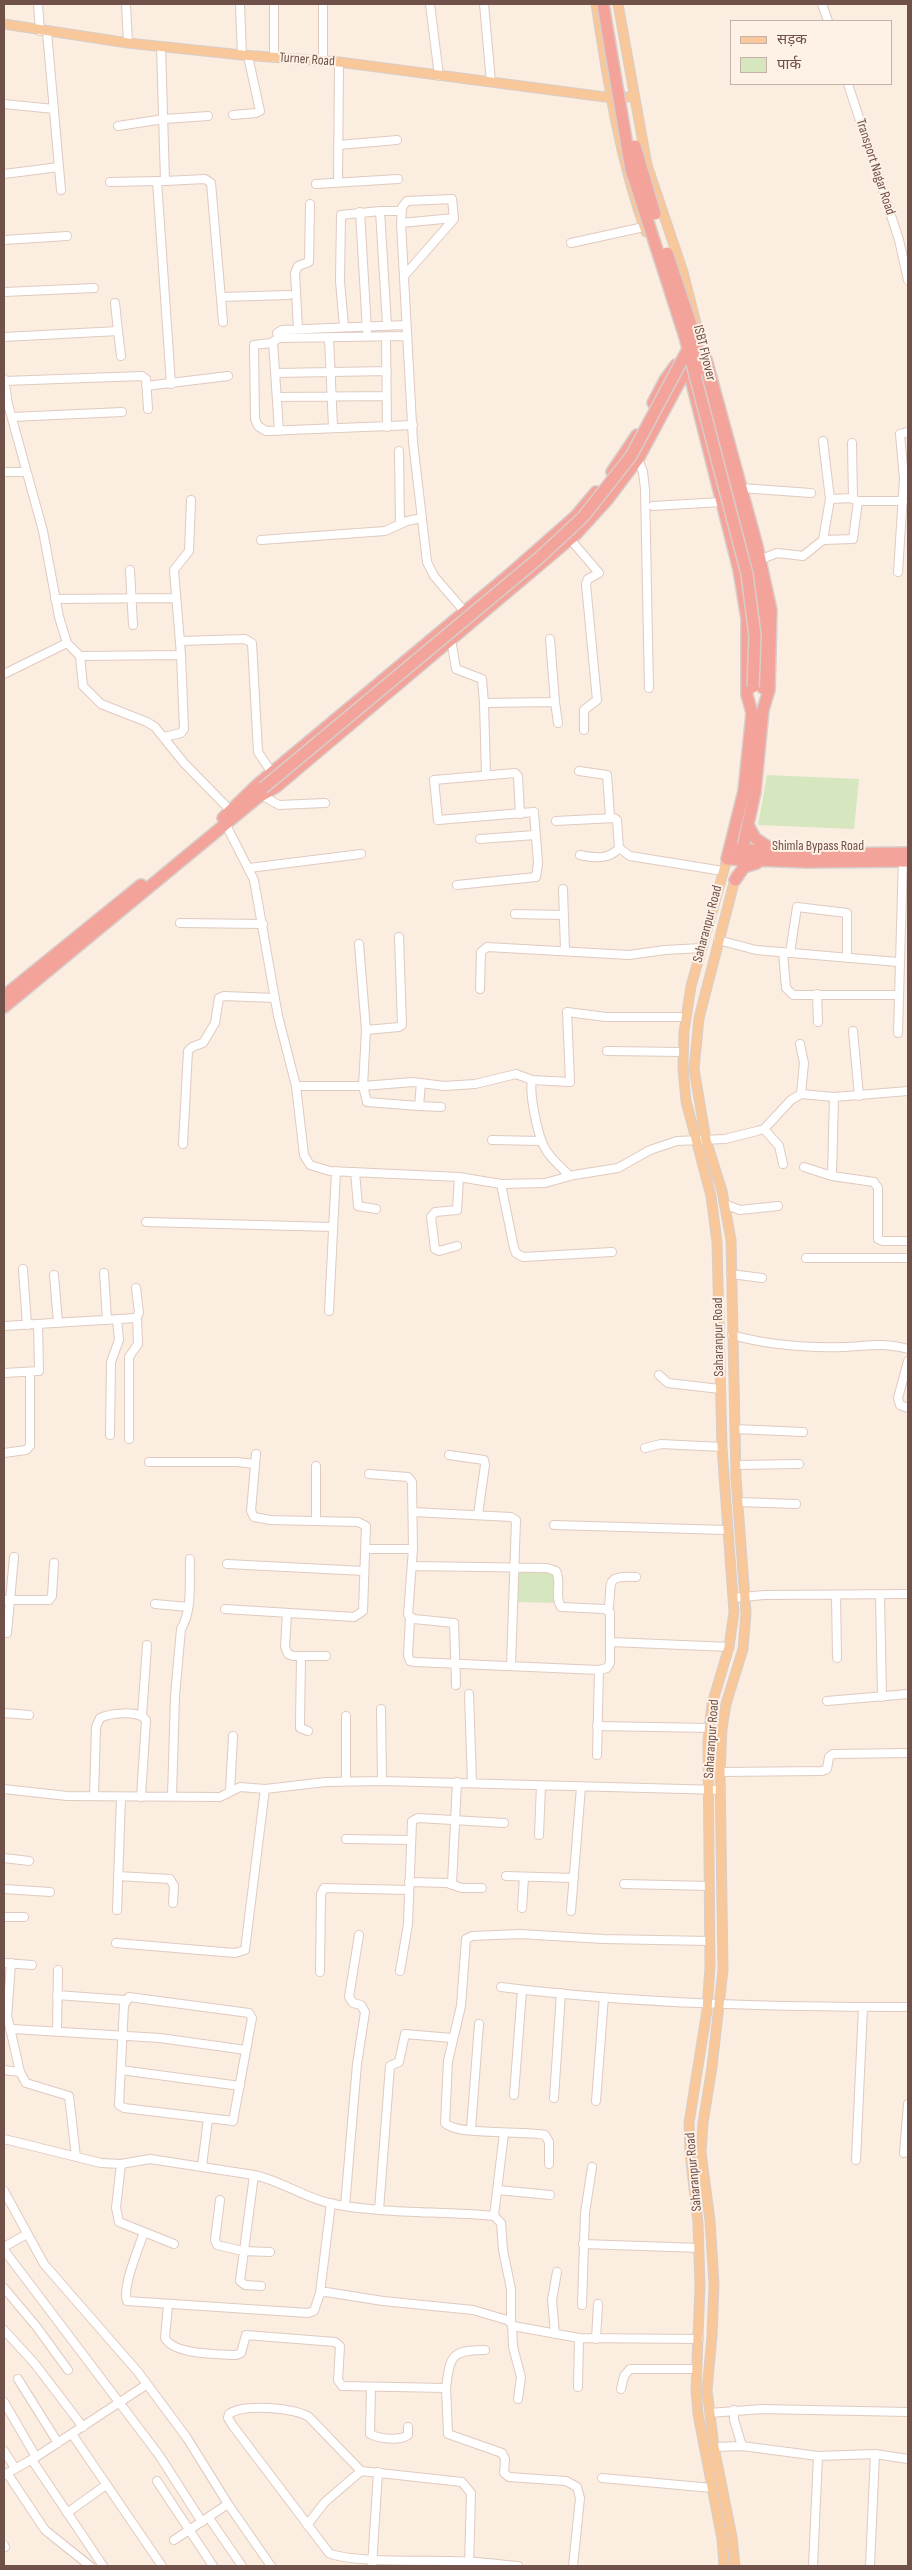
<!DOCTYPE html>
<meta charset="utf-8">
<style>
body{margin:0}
#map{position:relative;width:912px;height:2570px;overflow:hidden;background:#fbede0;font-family:"Sofia Sans Condensed","Noto Sans Devanagari",sans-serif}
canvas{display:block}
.frame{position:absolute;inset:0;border:5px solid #705149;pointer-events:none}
.legend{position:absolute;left:730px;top:20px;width:162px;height:65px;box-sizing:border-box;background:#fef1e6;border:1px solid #c5b1a7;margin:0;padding:6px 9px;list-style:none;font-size:15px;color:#705149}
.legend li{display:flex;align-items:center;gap:10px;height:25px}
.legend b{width:25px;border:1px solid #c5b1a7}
</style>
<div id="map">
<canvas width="912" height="2570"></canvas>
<div class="frame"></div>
<ul class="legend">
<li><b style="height:6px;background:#f8c79a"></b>सड़क</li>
<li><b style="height:14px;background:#d6e7c0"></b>पार्क</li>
</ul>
</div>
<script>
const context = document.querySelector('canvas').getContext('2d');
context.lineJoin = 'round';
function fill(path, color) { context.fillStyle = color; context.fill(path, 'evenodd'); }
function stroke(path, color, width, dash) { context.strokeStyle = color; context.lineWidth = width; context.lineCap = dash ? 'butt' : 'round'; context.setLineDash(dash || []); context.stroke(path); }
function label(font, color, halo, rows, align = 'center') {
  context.font = font + ' "Sofia Sans Condensed",sans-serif'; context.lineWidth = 4; context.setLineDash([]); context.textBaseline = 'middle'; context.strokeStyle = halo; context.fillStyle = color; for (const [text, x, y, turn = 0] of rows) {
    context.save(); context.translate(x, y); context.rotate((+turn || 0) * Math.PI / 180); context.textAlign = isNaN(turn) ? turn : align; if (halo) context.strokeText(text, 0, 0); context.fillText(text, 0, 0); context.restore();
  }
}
const green = new Path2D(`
 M767 775 859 779 854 829 758 825Z
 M518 1572 556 1573 555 1603 518 1602Z`);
const minor = new Path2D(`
 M38 4 40 31
 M126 4 128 43
 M240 4 242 55
 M274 4V58
 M323 4V61
 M430 4 439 76
 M484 4 491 82
 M822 4 828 21
 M47 32 61 190
 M161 46 165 181 205 179 211 183 223 322
 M848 84 899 240 908 280
 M4 104 54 109
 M233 115 256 113 260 111 248 56
 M118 126 164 119 208 116
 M339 145 397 140
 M4 174 59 167
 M165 181H157L171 384
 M110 182 157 181
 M338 182 339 62
 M316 184 398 179
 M380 211 387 325
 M360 212 367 330
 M401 223 454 218
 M4 240 67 236
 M571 243 644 227
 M404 276 454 219 452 199 407 201 402 207 401 223 413 442 427 562 434 576 464 611
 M4 292 94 288
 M221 297 289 295
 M344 327 340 281 341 215 380 211H401
 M298 329 295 273 298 266 309 262 310 204
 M118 331 121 356
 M407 336 279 338 271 343 254 345 255 419 258 426 266 431 413 425
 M4 337 118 331 115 303
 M386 337 387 427
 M279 338 277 333 282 330 406 325
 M329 338 333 427
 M273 342 279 431
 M277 373 387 371
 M4 379 8 404 43 531 59 617 67 643 80 656 83 686 101 704 147 722 155 727 184 763 231 811
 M4 381 142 376 146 379 148 409
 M146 386 228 376
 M277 397 386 396
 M12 417 122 412
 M823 441 830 499 823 540 853 539 858 501
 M852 443 853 499 858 501H903
 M399 451 400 524
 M638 459 643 472 645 489 649 688
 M4 472H26
 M741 488 811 493
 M830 499 852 498
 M653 506 721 502
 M570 539 599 573 588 579 586 584 597 700 584 710V730
 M261 540 385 531 407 521 422 518
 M759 560 777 553 803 556 823 540
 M130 570 133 625
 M898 572 904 479 900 434 908 432
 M55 599 176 598
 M451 639 456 669 482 679 484 703
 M550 639 555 702
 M180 641 245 639 252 643 258 752 272 773
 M181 655 174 570 189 551 191 500
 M80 656 181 655 184 729 181 733 164 737
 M4 674 67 643
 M579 771 607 775 610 817
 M486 775 484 703 555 702 558 723
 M263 796 279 805 325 803
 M224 821 254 880 278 1016 296 1086 304 1155 310 1165 330 1171 459 1177 501 1184 545 1183 574 1175 618 1168 650 1150 677 1141 725 1139 757 1131 764 1129 791 1100 801 1094 834 1097 908 1091
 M556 821 614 818 617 820 619 848 630 856 723 871
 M480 839 535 835
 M580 855C594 858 609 860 619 848
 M249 868 361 854
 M457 885 536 877 538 863 534 812 438 820 434 780 515 773 518 776 520 814
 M563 889 565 950
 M515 914 564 915
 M180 923 263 924
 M718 940 756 950 898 962
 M359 944 366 1030 363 1086 413 1082 444 1086 475 1084 516 1074 532 1080 570 1082 567 1012 606 1017H686
 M783 952 786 988 793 995H898
 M790 953 797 907 847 913V958
 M480 989 481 952 487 947 629 955 665 950 701 948
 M817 994 818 1022
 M366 1030 399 1027 402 1025 399 937
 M853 1031 859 1096
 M898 1033 903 857
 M800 1044 804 1063 801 1094
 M607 1051 683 1052
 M532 1080C529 1094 538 1138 546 1150 552 1160 562 1168 570 1176
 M296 1086H363L367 1102 419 1106 421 1083
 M419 1106 441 1107
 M764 1129 779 1146 783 1164
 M492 1140 541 1141
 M183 1144 188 1051 192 1047 203 1043 215 1023 219 998 224 996 275 998
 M804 1167 832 1176 874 1182 878 1188V1239L883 1241H908
 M355 1172 358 1206 376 1209
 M832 1176 834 1097
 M501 1184 514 1248 516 1253 523 1257 612 1252
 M724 1204 740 1210 778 1206
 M146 1222 333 1227
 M457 1246 439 1251 435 1249 431 1217 435 1212 457 1210 459 1177
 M806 1258H908
 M23 1269 27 1325
 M104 1273 107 1320
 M731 1274 762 1278
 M54 1275 58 1323
 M329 1311 336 1171
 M4 1326 136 1318 139 1313 136 1288
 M732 1335C768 1345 806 1348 843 1347 870 1346 881 1342 908 1349
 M908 1361 898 1398 900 1405 908 1408
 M4 1373 39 1371 38 1324
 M659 1375 668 1383 720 1389
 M735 1429 803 1432
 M110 1435 111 1362 119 1340 117 1319
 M129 1439V1357L138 1344 137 1317
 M645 1448 661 1444 722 1447
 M4 1453 26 1450 30 1446V1373
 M449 1455 484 1460 485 1465 478 1515
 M149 1462H237L255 1464
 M736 1465 799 1464
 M369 1474 408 1477 412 1482 413 1549 408 1615 414 1619 454 1623 456 1685
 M738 1502 796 1504
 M413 1512 511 1517 516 1520 511 1666
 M316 1520V1466
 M554 1525 726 1530
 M366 1549H413
 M227 1564 364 1571
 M836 1595 837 1658
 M880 1596 882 1697
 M733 1598 764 1595 908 1594
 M4 1600H49L52 1596 54 1563
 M155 1604 188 1607
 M225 1609 354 1617 363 1611 366 1526 358 1522 270 1520 254 1517 251 1511 256 1454
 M608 1610C614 1585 601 1575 636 1577
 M287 1613 285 1647 288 1654 293 1656H326
 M410 1618 408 1655 410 1661 415 1662 599 1670 607 1668 610 1663V1612L604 1609 561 1607C554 1596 562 1582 556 1571L547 1568 412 1566
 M7 1633 14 1557
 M611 1642 729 1647
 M301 1656 300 1724V1728L308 1731
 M469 1694 472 1782
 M827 1701 908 1694
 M381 1709 382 1781
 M4 1713 29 1715
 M142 1716 147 1645
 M597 1726 710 1728
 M597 1755 599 1670
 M720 1772 822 1771 827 1769 829 1757 833 1754 908 1753
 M346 1781V1716
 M4 1789 67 1796 220 1797 240 1787 265 1789 326 1782 382 1781 721 1790
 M230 1792 233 1736
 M94 1796 96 1727 100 1718C110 1713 139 1710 146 1720L141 1797
 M172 1796 175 1696 181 1629C193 1610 189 1581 190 1559
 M539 1835 541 1785
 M346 1839 410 1840
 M4 1858 29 1861
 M118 1876 170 1879 174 1886 173 1903
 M506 1876 574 1878
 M409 1882 447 1883 462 1888H482
 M452 1884 457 1782
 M624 1884 708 1886
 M4 1889 50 1892
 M522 1908 524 1877
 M117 1910 121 1797
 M571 1911 581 1787
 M4 1917H24
 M116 1943 235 1953 245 1950 265 1789
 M4 1963 32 1965
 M400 1971 408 1924 412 1821 418 1818 504 1823
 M320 1972 321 1894 324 1888 409 1890
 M501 1987C636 2004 773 2007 908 2007
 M57 1995 125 2000
 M129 1997 249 2013 252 2018 233 2121 124 2108 119 2105 124 2005Z
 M4 2017 8 2019 10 2028 13 2029 160 2038 246 2050
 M7 2018 11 1963
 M10 2028 20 2072 26 2083 69 2096 76 2157
 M57 2030 58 1970
 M4 2070 20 2072
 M121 2070 240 2086
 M514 2095 522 1990
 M554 2098 561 1993
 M596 2101 604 1997
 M471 2129 479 2024
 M4 2139 101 2163 121 2164 150 2159 254 2175C283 2181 303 2198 333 2204 386 2214 440 2211 494 2216L501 2223 503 2250 511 2289V2323
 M904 2153 908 2104
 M856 2160 863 2007
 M121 2164 116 2208 119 2222 174 2244
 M549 2164V2142L545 2135C525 2130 457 2136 445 2123L448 2061 461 2006 466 1939 472 1936 520 1934 603 1939 710 1941
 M202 2166 208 2119
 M254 2175 240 2281 245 2285 261 2286
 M498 2190 550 2195
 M4 2191 44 2264 138 2372 187 2438 228 2504 271 2566
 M220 2200 215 2240 217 2245 243 2251 270 2252
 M345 2206 357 2064 365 2012 361 2005 353 2003 349 1997 359 1935
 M379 2210 390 2066 399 2062 405 2034 452 2038
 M494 2216 504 2133
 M144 2232C139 2248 122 2286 127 2301L308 2313 314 2311 320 2293 326 2292 383 2301 473 2310 507 2320 512 2324 513 2347 521 2377 518 2399
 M583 2244 699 2248
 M4 2247 27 2234
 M4 2250 159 2455 202 2522
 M4 2288 36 2326 68 2370
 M320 2293 331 2203
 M168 2305 165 2338C174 2355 217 2354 236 2355L241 2353 246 2335 335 2342 340 2346 338 2380 342 2386 446 2388 448 2434 502 2453 505 2459 504 2473 509 2477 566 2481 577 2487 580 2498 573 2566
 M582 2305 585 2213 592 2167
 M513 2326 579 2338 699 2339
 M4 2330 35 2364 83 2427
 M555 2334 552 2300 557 2272
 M596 2339 598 2304
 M18 2379 58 2443
 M371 2387 370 2434C379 2439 400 2441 408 2435V2427
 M578 2387 579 2338
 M446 2388C450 2356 451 2350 485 2350
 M621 2389 624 2376 630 2369H697
 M4 2402 36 2457
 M734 2410V2420L742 2446
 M709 2413 762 2409 908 2412
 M72 2434 162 2566
 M714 2447 742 2446 818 2456 875 2454 908 2459
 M4 2451 15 2468
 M32 2460 103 2566
 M361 2471 309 2417C294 2408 244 2403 229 2414L228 2418 233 2426 329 2553C351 2563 425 2560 452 2561 474 2561 496 2564 518 2566
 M7 2473 45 2530 90 2566
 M4 2475 36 2457 146 2385
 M602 2478 712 2488
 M157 2481 213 2566
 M67 2513 106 2485
 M209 2518 242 2566
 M307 2525 325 2502 361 2471 462 2482 471 2493 469 2566
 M174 2540 228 2504
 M4 2545 5 2547
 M372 2566 378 2472
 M813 2566 818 2456
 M870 2566 875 2454`);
const major = new Path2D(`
 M596 4C608 81 619 158 646 232
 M618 4 647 165 683 272 696 323
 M4 24 128 43 242 55 339 62 605 97H633
 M724 2566 722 2539 698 2414 696 2389 700 2286 698 2223 690 2153 689 2123 707 2010 710 1967 708 1741 712 1704 729 1647 734 1612 722 1447 717 1242 711 1196 686 1101 683 1069 684 1032 691 986 727 859
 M735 2566 732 2537 714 2447 707 2390 712 2336 714 2284 710 2221 701 2152 703 2123 712 2067 723 1970 720 1772 722 1729 726 1704 743 1649 746 1613 736 1478 731 1240 722 1191 706 1140 694 1069 699 1018 736 875`);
const highway = new Path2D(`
 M706 359 757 546 771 610 769 690 763 710 755 792 740 861
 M702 369 755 573 762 607 763 688
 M690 375 739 570 747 619V695L752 713 750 733 744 791 727 859 806 862 908 861
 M653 403 665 380 676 365
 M612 472 637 435
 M223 818 257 785 509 575 576 516 596 492
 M748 825 755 838 774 851
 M737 849 805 854 908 853
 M735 880 744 867 757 863
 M4 996 141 885
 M4 1007 257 798 276 787 576 534 607 500 638 459 687 368`);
const highwayBridge = new Path2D(`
 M603 4 631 169 685 337 747 574 755 636 753 687
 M635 146 655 214
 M667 253 694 334 702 369
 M263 788 539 558 583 517 631 456 688 349`);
const streetNames = [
 ["Turner Road",307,60,4],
 ["Transport Nagar Road",875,167,72],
 ["ISBT Flyover",704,353,76],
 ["Shimla Bypass Road",818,846],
 ["Saharanpur Road",708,924,-75],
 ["Saharanpur Road",719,1337,-91],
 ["Saharanpur Road",712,1739,-86],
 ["Saharanpur Road",694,2172,-95]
];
fill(green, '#d6e7c0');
stroke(minor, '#e0cac0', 10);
stroke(major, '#d7cecc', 11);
stroke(highway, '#d7cecc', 14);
stroke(minor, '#fff', 8);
stroke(major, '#f8c79a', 9);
stroke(highway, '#f3a399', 11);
stroke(highwayBridge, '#d7cecc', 14, []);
stroke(highwayBridge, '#f3a399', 11);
label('14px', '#705149', '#fef1e6', streetNames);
</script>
